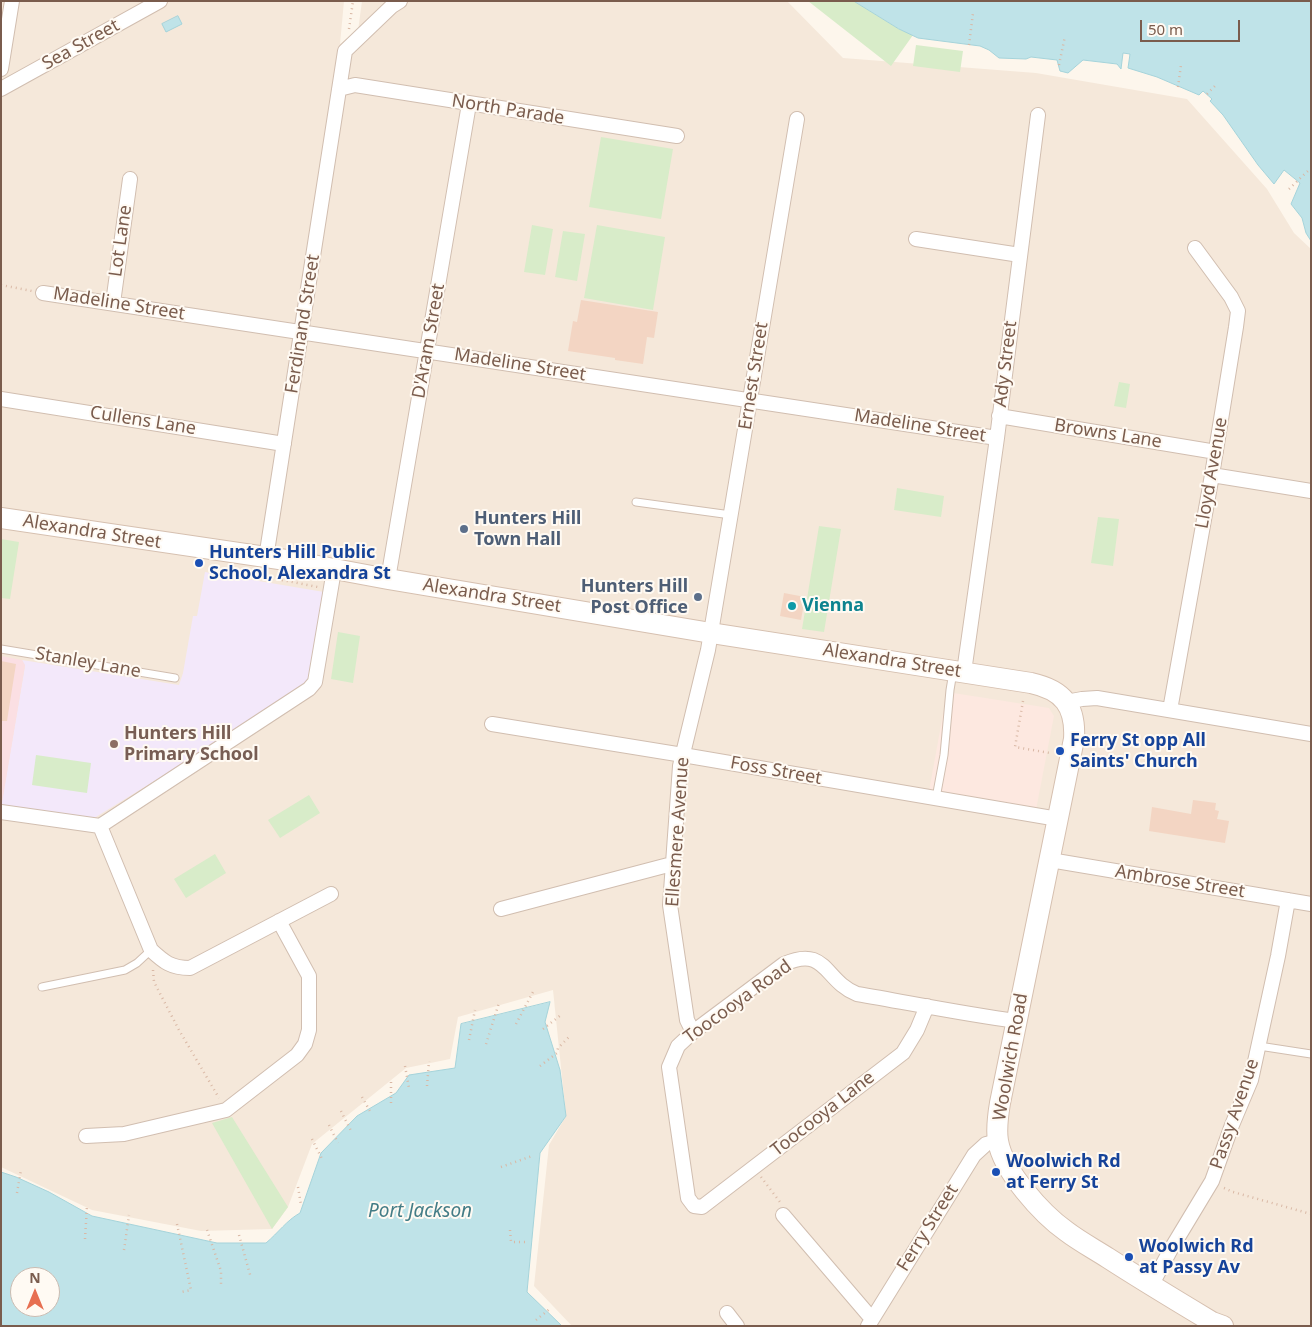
<!DOCTYPE html>
<style>
body{margin:0}
#map{position:relative;width:1312px;height:1327px;overflow:hidden;background:#fdf6ec;font-family:"Noto Sans",sans-serif}
canvas{display:block}
.frame{position:absolute;inset:0;border:2px solid #7a5c4d;pointer-events:none}
.north{position:absolute;left:10px;top:1267px;width:50px;height:50px;box-sizing:border-box;background:#fffaf3;border:1px solid #cabbb1;border-radius:50%;rotate:0deg;font-size:14px;font-weight:700;line-height:20px;text-align:center;color:#7a5c4d}
.north::after{content:'';display:block;margin:auto;width:18px;height:22px;background:#e76f51;clip-path:polygon(50% 0,100% 100%,50% 72%,0 100%)}
.scale{position:absolute;left:1140px;top:20px;width:100px;height:22px;box-sizing:border-box;border:2px solid #7a5c4d;border-top:0;padding-left:6px;font-size:15px;line-height:18px;white-space:nowrap;color:#7a5c4d;-webkit-text-stroke:4px #fffaf3;paint-order:stroke}
</style>
<div id="map">
<canvas width="1312" height="1327"></canvas>
<div class="frame"></div>
<div class="north">N</div>
<div class="scale">50 m</div>
</div>
<script>
const context = document.querySelector('canvas').getContext('2d');
context.lineJoin = 'round';
function fill(path, color) { context.fillStyle = color; context.fill(path, 'evenodd'); }
function stroke(path, color, width, dash) { context.strokeStyle = color; context.lineWidth = width; context.lineCap = dash ? 'butt' : 'round'; context.setLineDash(dash || []); context.stroke(path); }
function label(font, color, halo, rows, align = 'center') {
  context.font = font + ' "Noto Sans",sans-serif'; context.lineWidth = 4; context.setLineDash([]); context.textBaseline = 'middle'; context.strokeStyle = halo; context.fillStyle = color; for (const [text, x, y, turn = 0] of rows) {
    context.save(); context.translate(x, y); context.rotate((+turn || 0) * Math.PI / 180); context.textAlign = isNaN(turn) ? turn : align; if (halo) context.strokeText(text, 0, 0); context.fillText(text, 0, 0); context.restore();
  }
}
const residential = new Path2D(`
 M1 1H344L340 44 358 31 362 1H787L843 58 1036 73 1187 99 1267 189 1294 233 1311 249V1326H572L534 1286 549 1145 566 1116 553 990 458 1017 450 1059 406 1068 312 1144 288 1207 272 1229 201 1231 92 1210 1 1167Z`);
const commercial = new Path2D(`
 M947 692 1049 708 1054 716 1036 810 929 791Z`);
const education = new Path2D(`
 M205 572 324 592 310 685 91 820 1 807 25 666 22 660 179 685 183 673 193 616H197Z`);
const medical = new Path2D(`
 M1 656 22 660 25 665 2 803 1 804Z`);
const green = new Path2D(`
 M808 1H854L899 29 913 35 891 66Z
 M916 45 963 51 960 72 913 66Z
 M601 137 673 149 661 219 589 207Z
 M532 225 553 229 545 275 524 272Z
 M597 225 665 237 653 310 584 298Z
 M563 231 585 234 577 281 555 277Z
 M1119 382 1130 384 1126 408 1114 406Z
 M897 488 944 496 941 517 894 510Z
 M1098 517 1119 519 1113 566 1091 563Z
 M819 526 841 529 824 632 802 629Z
 M1 539 19 542 10 599 1 598Z
 M338 632 360 636 353 683 331 679Z
 M36 755 91 763 87 793 32 785Z
 M309 795 320 813 280 838 268 820Z
 M215 854 226 873 186 898 174 879Z
 M232 1117 288 1207 272 1229 212 1123Z`);
const water = new Path2D(`
 M854 1H1311V241L1306 233 1302 218 1291 204 1300 183 1284 170 1274 184 1258 165 1223 115 1210 101 1212 99 1203 91 1199 95 1157 77 1128 68 1130 54 1123 53 1121 69 1117 64 1083 60 1068 73 1060 71 1057 60 1031 57 1026 59 999 58 989 50 980 46 918 38 899 29Z
 M178 16 182 24 166 32 162 24Z
 M550 1002 545 1022 560 1070 566 1116 540 1153 527 1292 562 1326H1V1172L16 1177 49 1192 92 1216 217 1243H266C278 1233 287 1220 300 1213L321 1153 357 1116 396 1093 409 1075 455 1068 461 1024ZM20 1277H50V1307H20Z`);
const building = new Path2D(`
 M581 300 658 312 654 338 647 337 643 364 615 360V358L568 351 573 321 577 322Z
 M784 593 805 597 801 620 780 616Z
 M1 661 16 664 7 721H1Z
 M1193 800 1216 803 1215 810 1219 811 1217 819 1229 821 1225 843 1149 831 1152 807 1191 814Z`);
const path = new Path2D(`
 M349 29 353 1
 M969 45 973 13
 M1059 65 1065 36
 M1178 87 1181 65
 M1207 94 1217 84
 M1289 189 1311 168
 M1 285 32 291
 M283 575 282 580 318 587
 M1023 701 1015 747 1050 753
 M153 970 154 982 179 1030 219 1098
 M516 1024 533 992
 M543 1029 561 1015
 M469 1040 475 1010
 M486 1044 499 1003
 M405 1066 409 1088
 M540 1066 557 1053 558 1048 571 1035
 M391 1082V1103
 M427 1086 429 1061
 M362 1097 371 1113
 M341 1111 351 1131
 M329 1125 338 1143
 M312 1139 322 1159
 M501 1167 532 1156
 M761 1177 780 1202
 M298 1187 301 1205
 M1224 1188 1233 1192 1311 1214
 M17 1193 21 1170
 M177 1224 191 1290 181 1292
 M207 1230 221 1271V1287
 M510 1230 511 1242H527
 M239 1235 251 1278
 M85 1239 87 1206
 M124 1250 129 1215
 M536 1320 551 1308`);
const lane = new Path2D(`
 M636 502 731 515
 M1 649 175 678
 M936 798 944 755 950 690 953 672
 M42 987 125 970 137 963 151 950
 M1259 1046 1311 1054`);
const street = new Path2D(`
 M1 69 12 1
 M1 89 160 1
 M339 89 355 85 677 136
 M916 239 1020 255
 M43 293 997 438
 M113 303 130 179
 M1 399 284 444
 M999 416 1216 452
 M1212 475 1311 491
 M266 558 345 51 392 6 400 1
 M388 579 469 104
 M964 672 997 438 1038 115
 M1066 702 1082 699 1097 698 1311 734
 M1170 710 1212 475 1236 327 1238 311 1231 297 1195 248
 M492 724 683 755 1058 819
 M1 812 100 826 309 689 315 682 334 570
 M100 826 151 950C164 962 171 968 190 968L331 894
 M1050 860 1311 904
 M501 909 672 864
 M927 1006 917 1030 903 1053 702 1207 694 1206 688 1198 669 1067 678 1046 693 1032 784 964C827 945 824 981 857 994 910 1003 963 1014 1016 1021
 M693 1032 687 1020 670 905 680 766 708 650 797 119
 M86 1136 124 1134 226 1110 297 1055 305 1044 309 1030V976L279 921
 M783 1215 872 1319
 M1151 1286 1171 1249 1212 1181 1232 1125 1251 1080 1278 956 1288 900
 M727 1313 737 1326
 M868 1326 974 1155 986 1144 998 1141`);
const secondary = new Path2D(`
 M1 518 286 560 388 579 711 633 1031 683C1063 690 1076 706 1074 739L1000 1103C998 1115 996 1129 998 1141 1003 1171 1042 1214 1066 1231 1079 1241 1094 1249 1108 1258 1142 1280 1177 1301 1212 1322L1223 1326`);
const markers = [
 [464,529,5,"#5c6f8a"],
 [199,563,5,"#1a4fb4"],
 [698,597,5,"#5c6f8a"],
 [792,606,5,"#0f9aa8"],
 [114,744,5,"#8d6e63"],
 [1060,751,5,"#1a4fb4"],
 [996,1172,5,"#1a4fb4"],
 [1129,1257,5,"#1a4fb4"]
];
const streetNames = [
 ["Sea Street",81,45,-29],
 ["North Parade",508,110,9],
 ["Lot Lane",121,241,-82],
 ["Madeline Street",119,304,9],
 ["Ferdinand Street",303,324,-81],
 ["D'Aram Street",429,341,-80],
 ["Ady Street",1006,364,-83],
 ["Madeline Street",520,365,9],
 ["Ernest Street",754,376,-81],
 ["Cullens Lane",143,421,9],
 ["Madeline Street",920,426,9],
 ["Browns Lane",1108,434,9],
 ["Lloyd Avenue",1212,473,-80],
 ["Alexandra Street",92,532,9],
 ["Alexandra Street",492,596,9],
 ["Alexandra Street",892,661,9],
 ["Stanley Lane",88,663,10],
 ["Foss Street",776,771,10],
 ["Ellesmere Avenue",678,832,-86],
 ["Ambrose Street",1180,882,9],
 ["Toocooya Road",738,1002,-36],
 ["Woolwich Road",1011,1057,-80],
 ["Toocooya Lane",823,1114,-38],
 ["Passy Avenue",1235,1114,-71],
 ["Ferry Street",928,1228,-58]
];
const serviceNames = [
 ["Hunters Hill",474,519],
 ["Town Hall",474,540],
 ["Hunters Hill",688,587,"right"],
 ["Post Office",688,608,"right"]
];
const transitNames = [
 ["Hunters Hill Public",209,553],
 ["School, Alexandra St",209,574],
 ["Ferry St opp All",1070,741],
 ["Saints' Church",1070,762],
 ["Woolwich Rd",1006,1162],
 ["at Ferry St",1006,1183],
 ["Woolwich Rd",1139,1247],
 ["at Passy Av",1139,1268]
];
const cultureNames = [
 ["Vienna",802,606]
];
const educationNames = [
 ["Hunters Hill",124,734],
 ["Primary School",124,755]
];
const waterNames = [
 ["Port Jackson",420,1212]
];
fill(residential, '#f5e8da');
fill(commercial, '#fde8e0');
fill(education, '#f3e8fa');
fill(medical, '#fbdfe3');
fill(green, '#d8ecc9');
fill(water, '#bfe3e8');
stroke(water, '#a5d3da', 1);
fill(building, '#f3d5c3');
stroke(lane, '#d1beb0', 9);
stroke(street, '#d1beb0', 16);
stroke(secondary, '#d6c0b0', 22);
stroke(path, '#d9b8a5', 2.5, [1, 4]);
stroke(lane, '#fff', 7);
stroke(street, '#fff', 14);
stroke(secondary, '#fff', 20);
for (const [x, y, r, color] of markers) { const dot = new Path2D(); dot.arc(x, y, r, 0, 2 * Math.PI); context.fillStyle = color; context.fill(dot); stroke(dot, '#fffaf3', 2); }
label('18px', '#7a5c4d', '#fffaf3', streetNames);
label('bold 18px', '#4e5e75', '#fffaf3', serviceNames, 'left');
label('bold 18px', '#164399', '#fffaf3', transitNames, 'left');
label('bold 18px', '#0d838f', '#fffaf3', cultureNames, 'left');
label('bold 18px', '#785e54', '#fffaf3', educationNames, 'left');
label('italic 19px', '#437c86', '#fffaf3', waterNames);
</script>
